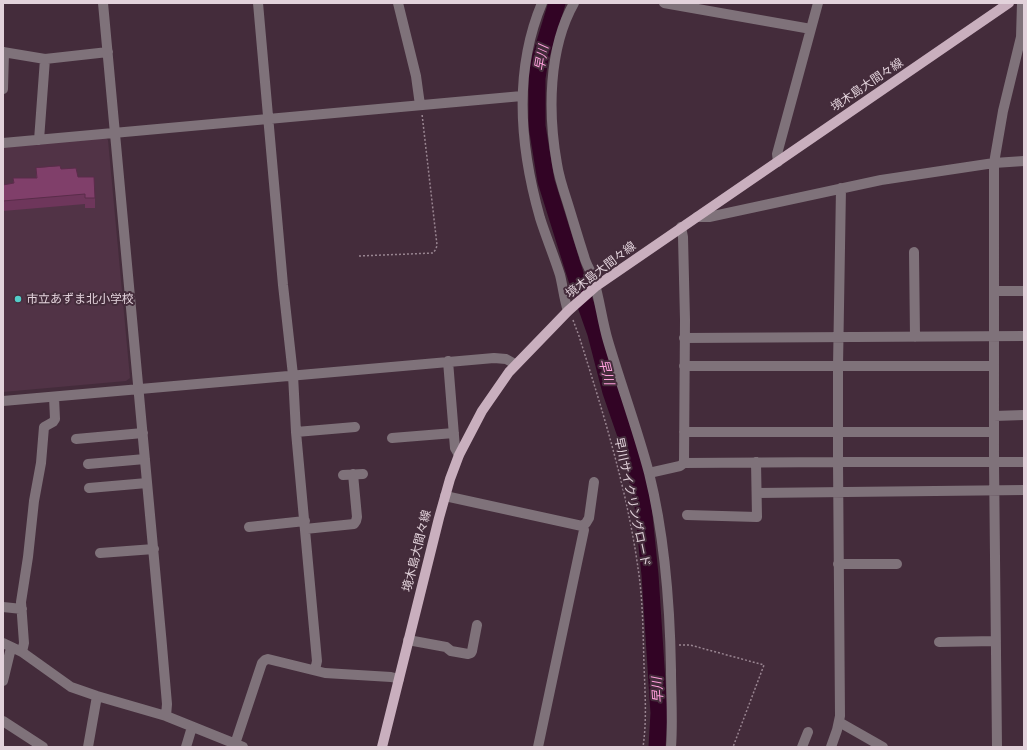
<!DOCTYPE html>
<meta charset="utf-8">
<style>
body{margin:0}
#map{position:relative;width:1027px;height:750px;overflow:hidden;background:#442c3b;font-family:Quicksand,sans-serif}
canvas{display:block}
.frame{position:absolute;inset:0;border:4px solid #e2d2db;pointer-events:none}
</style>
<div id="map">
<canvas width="1027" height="750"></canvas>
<div class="frame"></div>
</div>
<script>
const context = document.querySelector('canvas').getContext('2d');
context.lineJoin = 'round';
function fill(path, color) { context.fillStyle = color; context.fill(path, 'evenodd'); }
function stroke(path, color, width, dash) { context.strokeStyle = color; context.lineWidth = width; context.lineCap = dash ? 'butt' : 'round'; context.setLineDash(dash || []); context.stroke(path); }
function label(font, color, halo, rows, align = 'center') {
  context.font = font + ' Quicksand,"Noto Sans JP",sans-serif'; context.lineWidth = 4; context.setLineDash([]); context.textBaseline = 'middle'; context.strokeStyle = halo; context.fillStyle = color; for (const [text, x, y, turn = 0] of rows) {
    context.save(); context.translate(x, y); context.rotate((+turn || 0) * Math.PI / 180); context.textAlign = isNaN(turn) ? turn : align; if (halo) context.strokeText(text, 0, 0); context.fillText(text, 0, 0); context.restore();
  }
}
const built = new Path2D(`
 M106 138 108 140 130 378 126 381 3 392V147Z`);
const river = new Path2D(`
 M557 3 540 59 537 78V126L546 181 577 280 596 334 611 392 632 453 643 506 650 575 659 713 657 747`);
const path = new Path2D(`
 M359 256 433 253 436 249 437 245 422 114
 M573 320 579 336C603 412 627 489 638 568 643 600 643 633 644 665 645 692 647 720 643 747
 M679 645H690L764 665 733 747`);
const minor = new Path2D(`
 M103 3C126 236 147 470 167 704L166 716
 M258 3 283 285 293 375 296 432 317 661 315 670
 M398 3 416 76 420 105
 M542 3C513 72 520 148 540 218 546 237 554 256 560 275 563 287 564 299 568 311
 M574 3C548 49 548 114 557 164 559 177 563 189 567 201 573 220 578 238 584 256 586 265 592 272 594 281 600 301 602 321 608 341 621 385 637 428 649 473 665 537 670 604 671 670 671 696 673 722 671 747
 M664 3 811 29
 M3 52 45 59 108 52
 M3 89 4 52
 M39 140 45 59
 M3 143 522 96
 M778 162 777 154 818 3
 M697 217H709L881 180 994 163 1024 161
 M914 252 915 337
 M994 291H1024
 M684 338 1024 336
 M448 361 455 448 459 455
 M684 366H994
 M3 401 494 358 506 359 515 364
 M994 416 1024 415
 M296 432 355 427
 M684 432H994
 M392 438 454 433
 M76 439 143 433
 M684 463 838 462V366L841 188
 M88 464 145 459
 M649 473 680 466 684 463 685 320 683 237 681 227
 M343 475 363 474
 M89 488 147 483
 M757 493 1024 490
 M445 496 582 526 584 530 538 747
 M687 515 757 517 756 462
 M582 526 586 523 589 518 594 482
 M249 527 305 521
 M305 529 354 524 356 521 357 517 353 474
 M100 553 154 549
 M838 564H897
 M3 607 22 609
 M408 640 446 647 451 651 468 654 471 653 472 651 477 625
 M939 642 996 641
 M3 643 22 652 71 687 97 696 166 716 243 747
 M22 652 24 643 21 602 28 557 34 501 41 463 44 427 53 422 55 419 54 397
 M3 681 10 652 12 648
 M3 721 43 747
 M839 722 883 747
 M235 744 262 663 265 660 268 659 325 673 391 677 399 679
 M88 747 97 696
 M186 747 192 727
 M802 747 808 732
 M831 747 837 730 840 716 838 462H1024
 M997 747 994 462V163L1003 111 1021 37 1022 3`);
const major = new Path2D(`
 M382 747 439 518 450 479 459 455 482 411 509 372 568 311 595 287 1009 3`);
const wall = new Path2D(`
 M36 168 61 169 78 177 95 198V208H85V204L3 211V185L13 183V178H36Z`);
const building = new Path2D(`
 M60 166 61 169 76 168 78 177H94L95 198H85V194L3 201V185L14 183 13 178H37L36 168Z`);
const markers = [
 [18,299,4,"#53cdc9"]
];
const streetNames = [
 ["境木島大間々線",867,85,-34],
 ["境木島大間々線",601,270,-37],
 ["早川サイクリングロード",632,502,78],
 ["境木島大間々線",417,551,-76]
];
const poiNames = [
 ["市立あずま北小学校",26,299]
];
const waterNames = [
 ["早川",542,58,-80],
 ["早川",606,372,76],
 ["早川",658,690,-94]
];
fill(built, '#513346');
stroke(river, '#320425', 17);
stroke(path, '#998591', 1.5, [2, 2]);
stroke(minor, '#7f727a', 10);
stroke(major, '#c9afbe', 10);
fill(wall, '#6e365b');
fill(building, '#803f6a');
stroke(building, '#5a2c4a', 1);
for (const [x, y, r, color] of markers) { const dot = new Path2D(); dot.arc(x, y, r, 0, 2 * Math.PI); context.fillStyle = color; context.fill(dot); stroke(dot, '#442c3b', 1.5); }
label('12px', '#e2d2db', '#442c3b', streetNames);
label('12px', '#e2d2db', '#442c3b', poiNames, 'left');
label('italic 13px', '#ff9fdc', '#442c3b', waterNames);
</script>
